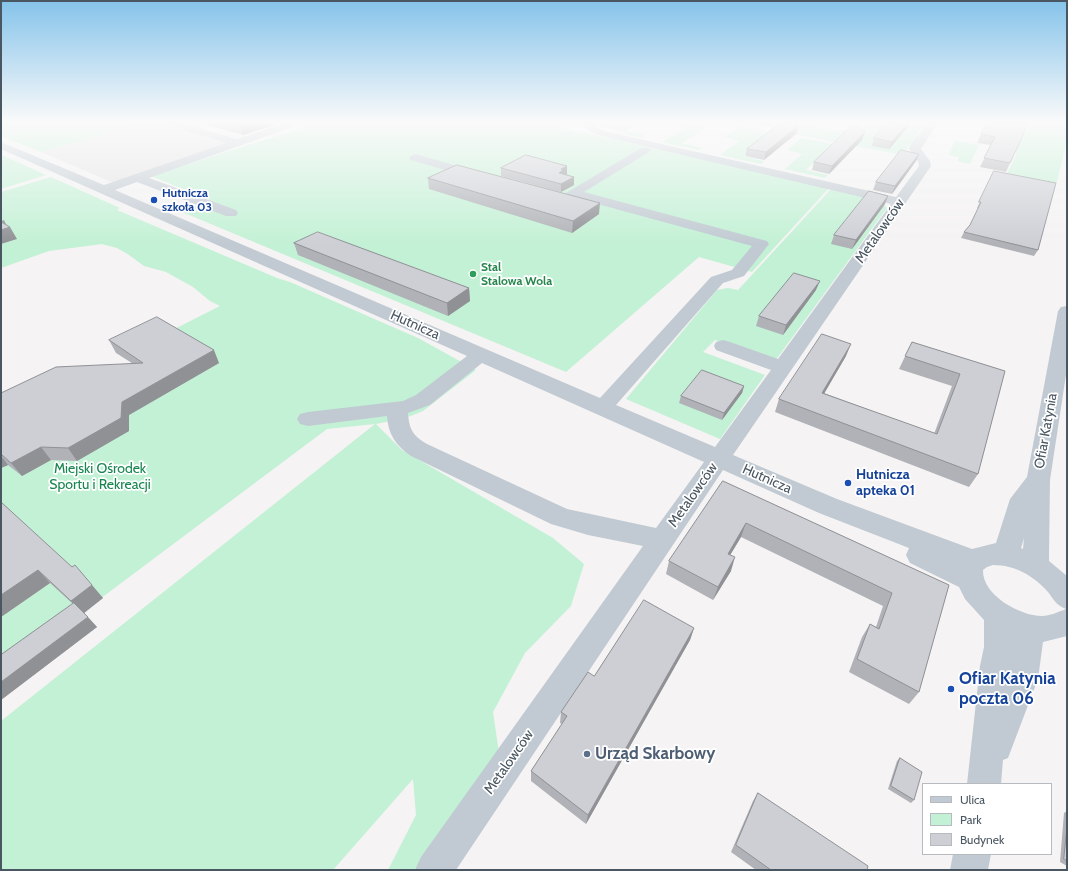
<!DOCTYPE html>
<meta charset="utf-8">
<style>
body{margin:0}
#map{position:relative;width:1068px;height:871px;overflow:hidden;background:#f5f3f3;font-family:Cabin,sans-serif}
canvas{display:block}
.frame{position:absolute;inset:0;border:2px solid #4a5661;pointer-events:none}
.legend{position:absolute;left:922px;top:783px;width:130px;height:72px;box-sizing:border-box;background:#fff;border:1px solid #b7bbc0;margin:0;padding:5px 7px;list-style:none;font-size:12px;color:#4a5661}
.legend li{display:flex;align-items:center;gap:8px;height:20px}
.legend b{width:20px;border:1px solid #b7bbc0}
</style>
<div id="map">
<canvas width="1068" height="871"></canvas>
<div class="frame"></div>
<ul class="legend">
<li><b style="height:5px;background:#c1cad2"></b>Ulica</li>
<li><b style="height:11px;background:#c3f1d5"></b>Park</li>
<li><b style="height:11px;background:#cdcfd5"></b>Budynek</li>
</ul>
</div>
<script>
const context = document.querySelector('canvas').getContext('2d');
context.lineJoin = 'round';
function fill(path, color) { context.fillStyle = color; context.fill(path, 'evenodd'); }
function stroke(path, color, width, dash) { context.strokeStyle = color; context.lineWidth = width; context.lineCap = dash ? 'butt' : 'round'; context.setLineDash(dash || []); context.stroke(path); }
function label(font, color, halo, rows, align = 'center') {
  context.font = font + ' Cabin,sans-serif'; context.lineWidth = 3.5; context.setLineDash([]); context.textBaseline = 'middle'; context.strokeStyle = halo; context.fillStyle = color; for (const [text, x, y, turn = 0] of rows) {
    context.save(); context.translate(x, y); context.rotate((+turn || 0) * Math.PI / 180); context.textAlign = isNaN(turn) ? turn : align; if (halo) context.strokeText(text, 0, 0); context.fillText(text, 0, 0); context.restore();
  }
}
const education = new Path2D(`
 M149 122H155L228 144 116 184 41 152Z`);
const green = new Path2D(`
 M1 122H149L41 152 1 136Z
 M320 122H555L550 125 829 188 752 272 699 257 566 372 182 212 210 200 151 176Z
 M602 122H642L626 131 645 135 642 138 599 126Z
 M676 122H715L682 143 702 148 698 150 662 142 684 128 671 125Z
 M782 122H821L817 127 842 131 844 129 860 132 869 122H926L903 155 772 130Z
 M1032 122H1061L1067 125V141L1057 182 1053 187 1005 178 1017 153 1003 150 1011 128 1027 131Z
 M740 126 774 132 743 156 764 161 761 164 720 155 739 141 724 137Z
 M801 138 833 144 806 170 828 175 825 178 785 169 802 154 787 150Z
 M955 141 979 145 970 164 957 161 959 157 948 155Z
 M1 155H2L46 175 1 189Z
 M51 177 120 208 117 210 277 278 290 282 418 338 476 370 423 411 408 417 376 424 402 450 553 538 584 564 571 606 525 653 493 712 502 773 434 870H388L416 815 413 779 333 870H1V721L375 424 327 429 1 673V419L136 366 121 356 220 306 210 301 193 287 166 272 144 266 129 255 117 248 102 244 49 251 1 268V192Z
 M831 189 880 200 887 208 775 361 715 340 703 352 765 375 720 439 626 399 717 290 728 288 738 290Z`);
const minorTunnel = new Path2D(`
 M281 122H283`);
const minor = new Path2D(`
 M166 122H178L237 139 287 122H302L301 124 149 178 236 210 238 213 236 216H226L137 182 115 190 600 398 711 277 732 270 752 246 568 196 566 193 641 148H649L651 150 649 152 584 192 767 241 769 244 744 276 723 283 616 405 715 447 771 370 716 350 714 346 716 342 723 340 730 342 778 359 891 204 597 135 585 128 586 122H596V127L604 131 896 197 919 166 918 161 909 149 910 145 928 122H938L921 149 930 161 931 166 733 455 837 499 972 549 996 543 1010 499 1027 477 1058 311 1061 307 1067 306V368L1050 480 1049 555V561L1067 576V636L1043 642 1038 679 1008 758 1003 760 1001 784H967L980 666 984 647V620L965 599 959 587 910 563 906 555 909 548 819 513 723 470 456 870H415L421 857 643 546 588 535 551 524 411 456C396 446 388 434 387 416L308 426 300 424 297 419 300 414 308 412 403 401 416 395 467 356 1 149V142L104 185 226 143 166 125ZM482 363 704 462 656 528 567 509 427 444C413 436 409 429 408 413L430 405ZM1024 538 1023 549 1021 548ZM993 565C1015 565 1034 576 1048 592 1054 600 1056 605 1066 609 1058 612 1050 616 1042 616 1020 616 982 595 983 570L987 567Z
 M415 154 483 173 485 176 479 180 411 160 409 158 411 156Z
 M953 854H991L988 870H950Z`);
const wall = new Path2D(`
 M196 122H274H273L274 125 243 135Z
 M744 122H774L768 126Z
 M988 122 1010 163 1006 172 980 167 991 145 977 143 981 134Z
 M908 127 889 149 872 146 874 138Z
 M797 133 764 160 745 156 747 149Z
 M862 140 829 174 812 170 814 162Z
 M919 154 916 161 892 194 873 190 876 182Z
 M501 168 567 174H566L574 177V185L561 192 501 176Z
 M994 171 1038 250 1034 256 961 238 964 232 970 225 978 208H977Z
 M428 178 599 214 572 233 429 189Z
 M885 204 852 249 831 244 834 235Z
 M294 243 469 288 470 301 448 316 298 255Z
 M816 290 783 335 756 326 759 316Z
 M109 340 219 363 129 415V431L77 461 51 460 22 476 8 465 1 468V393L132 363 116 353Z
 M912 342 1005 371 978 474 969 487 775 412 779 399 846 356 824 393 934 434 952 386 899 369Z
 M744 386 742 393 722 420 679 403 681 396Z
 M723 481 949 585 919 692 909 704 849 672 862 637 870 624 876 627 883 606 741 537 730 555 731 571 713 600 666 574 669 561Z
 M1 502 103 598 83 613 97 627 1 700V655L73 604 50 583 1 617Z
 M694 628 690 640 586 824 531 781V771L562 724 560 723 561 712 594 676Z
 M900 758 914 800 911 803 888 789 897 761Z
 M758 793 867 870H756L731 852 753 801Z
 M1067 811V866L1060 862 1064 813Z`);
const shadedWall = new Path2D(`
 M239 122H274H273L274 125 243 135Z
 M769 122H774L768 126Z
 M909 122H910L908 127 889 149 892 142Z
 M798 126 797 133 764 160 766 152Z
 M865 132 862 140 829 174 832 166Z
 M919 154 916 161 892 194 895 186Z
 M567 166V174L563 176 559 173 561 169Z
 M574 177V185L561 192V184Z
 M888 196 885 204 852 249 856 240Z
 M600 203 599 214 572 233 573 221Z
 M4 220 8 228 10 227 17 239 1 244V221Z
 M820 281 816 290 783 335 786 325Z
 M469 288 470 301 448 316 447 303Z
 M851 344 846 356 817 406 822 393Z
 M214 350 219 363 129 415V431L77 461 68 448 122 402Z
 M744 386 742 393 722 420 724 413Z
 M41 447 51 460 22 476 11 463Z
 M1 456 8 465 1 468Z
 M746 523 741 537 723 567 728 554Z
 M735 557 731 571 713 600 718 587Z
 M38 570 50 583 1 617V595Z
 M92 585 103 598 83 614 71 601Z
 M88 617 97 627 1 700V682Z
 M694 628 690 640 586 824 588 815Z`);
const building = new Path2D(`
 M782 122H795L798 126 766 152 747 149Z
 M890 122H909L892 142 874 138Z
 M988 122H1029L1010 163 984 158 995 137 981 134Z
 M855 123 865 132 832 166 814 162Z
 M901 150 919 154 895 186 876 182Z
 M526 155 567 166 561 169 563 170 559 173 574 177 561 184 501 168Z
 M457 165 600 203 573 221 428 178Z
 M994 171 1056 183 1038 250 964 232 970 225 981 202H979Z
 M869 191 888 196 856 240 834 235Z
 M1 222 10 227 1 230Z
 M318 232 469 288 447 303 294 243Z
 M794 273 820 281 786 325 759 316Z
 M157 317 214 350 122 402 121 418 68 448 41 447 11 463 1 454V393L56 367 143 363 109 340Z
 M822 334 851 344 822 393 937 434 960 374 905 356 912 342 1005 371 978 474 779 399Z
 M702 370 744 386 724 413 681 396Z
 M723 481 949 585 919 692 857 659 870 624 879 629 892 593 746 523 728 554 735 557 718 587 669 561Z
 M1 502 72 567 75 565 92 585 71 601 38 570 1 595Z
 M644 600 694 628 588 815 531 771 567 716 561 712 588 672 594 676Z
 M74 603 88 617 1 682V655Z
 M900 758 922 772 914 800 891 786Z
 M758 793 868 866 867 870H771L736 845Z
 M1067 828V861L1064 859Z`);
const markers = [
 [154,200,4,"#1a4fb4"],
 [473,274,4,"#2e9e5b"],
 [848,483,4,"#1a4fb4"],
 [951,689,4,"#1a4fb4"],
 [587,754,4,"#5c6f8a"]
];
const farTransitnames = [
 ["Hutnicza",162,193],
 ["szkoła 03",162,207]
];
const farLeisurenames = [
 ["Stal",481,267],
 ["Stalowa Wola",481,281]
];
const streetNames = [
 ["Metalowców",880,231,-55],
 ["Hutnicza",415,325,24],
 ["Ofiar Katynia",1046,431,-80],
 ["Hutnicza",767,479,24],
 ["Metalowców",693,495,-55],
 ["Metalowców",509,762,-55]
];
const parkNames = [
 ["Miejski Ośrodek",100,469],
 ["Sportu i Rekreacji",100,485]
];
const transitNames = [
 ["Hutnicza",856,475],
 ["apteka 01",856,491]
];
const nearTransitnames = [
 ["Ofiar Katynia",959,679],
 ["poczta 06",959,699]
];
const nearServicenames = [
 ["Urząd Skarbowy",595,754]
];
fill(education, '#e6e4e5');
fill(green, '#c3f1d5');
stroke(minorTunnel, '#caccce', 12, [12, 6]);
fill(minor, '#c1cad2');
fill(wall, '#b0b2b7');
fill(shadedWall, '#909195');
fill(building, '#cdcfd5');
stroke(building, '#909195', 1);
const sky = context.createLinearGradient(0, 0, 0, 244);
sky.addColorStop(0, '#85c3ea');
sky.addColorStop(0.5, '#fafafa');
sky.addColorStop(1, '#fafafa00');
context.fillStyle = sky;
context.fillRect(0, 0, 1068, 244);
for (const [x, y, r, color] of markers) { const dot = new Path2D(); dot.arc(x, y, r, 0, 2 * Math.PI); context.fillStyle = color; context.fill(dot); stroke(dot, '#fff', 1.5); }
label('bold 12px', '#164399', '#fff', farTransitnames, 'left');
label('bold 12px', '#27864d', '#fff', farLeisurenames, 'left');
label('14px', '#4a5661', '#fff', streetNames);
label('14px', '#17864f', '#fff', parkNames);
label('bold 14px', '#164399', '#fff', transitNames, 'left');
label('bold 17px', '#164399', '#fff', nearTransitnames, 'left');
label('bold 17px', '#4e5e75', '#fff', nearServicenames, 'left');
</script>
